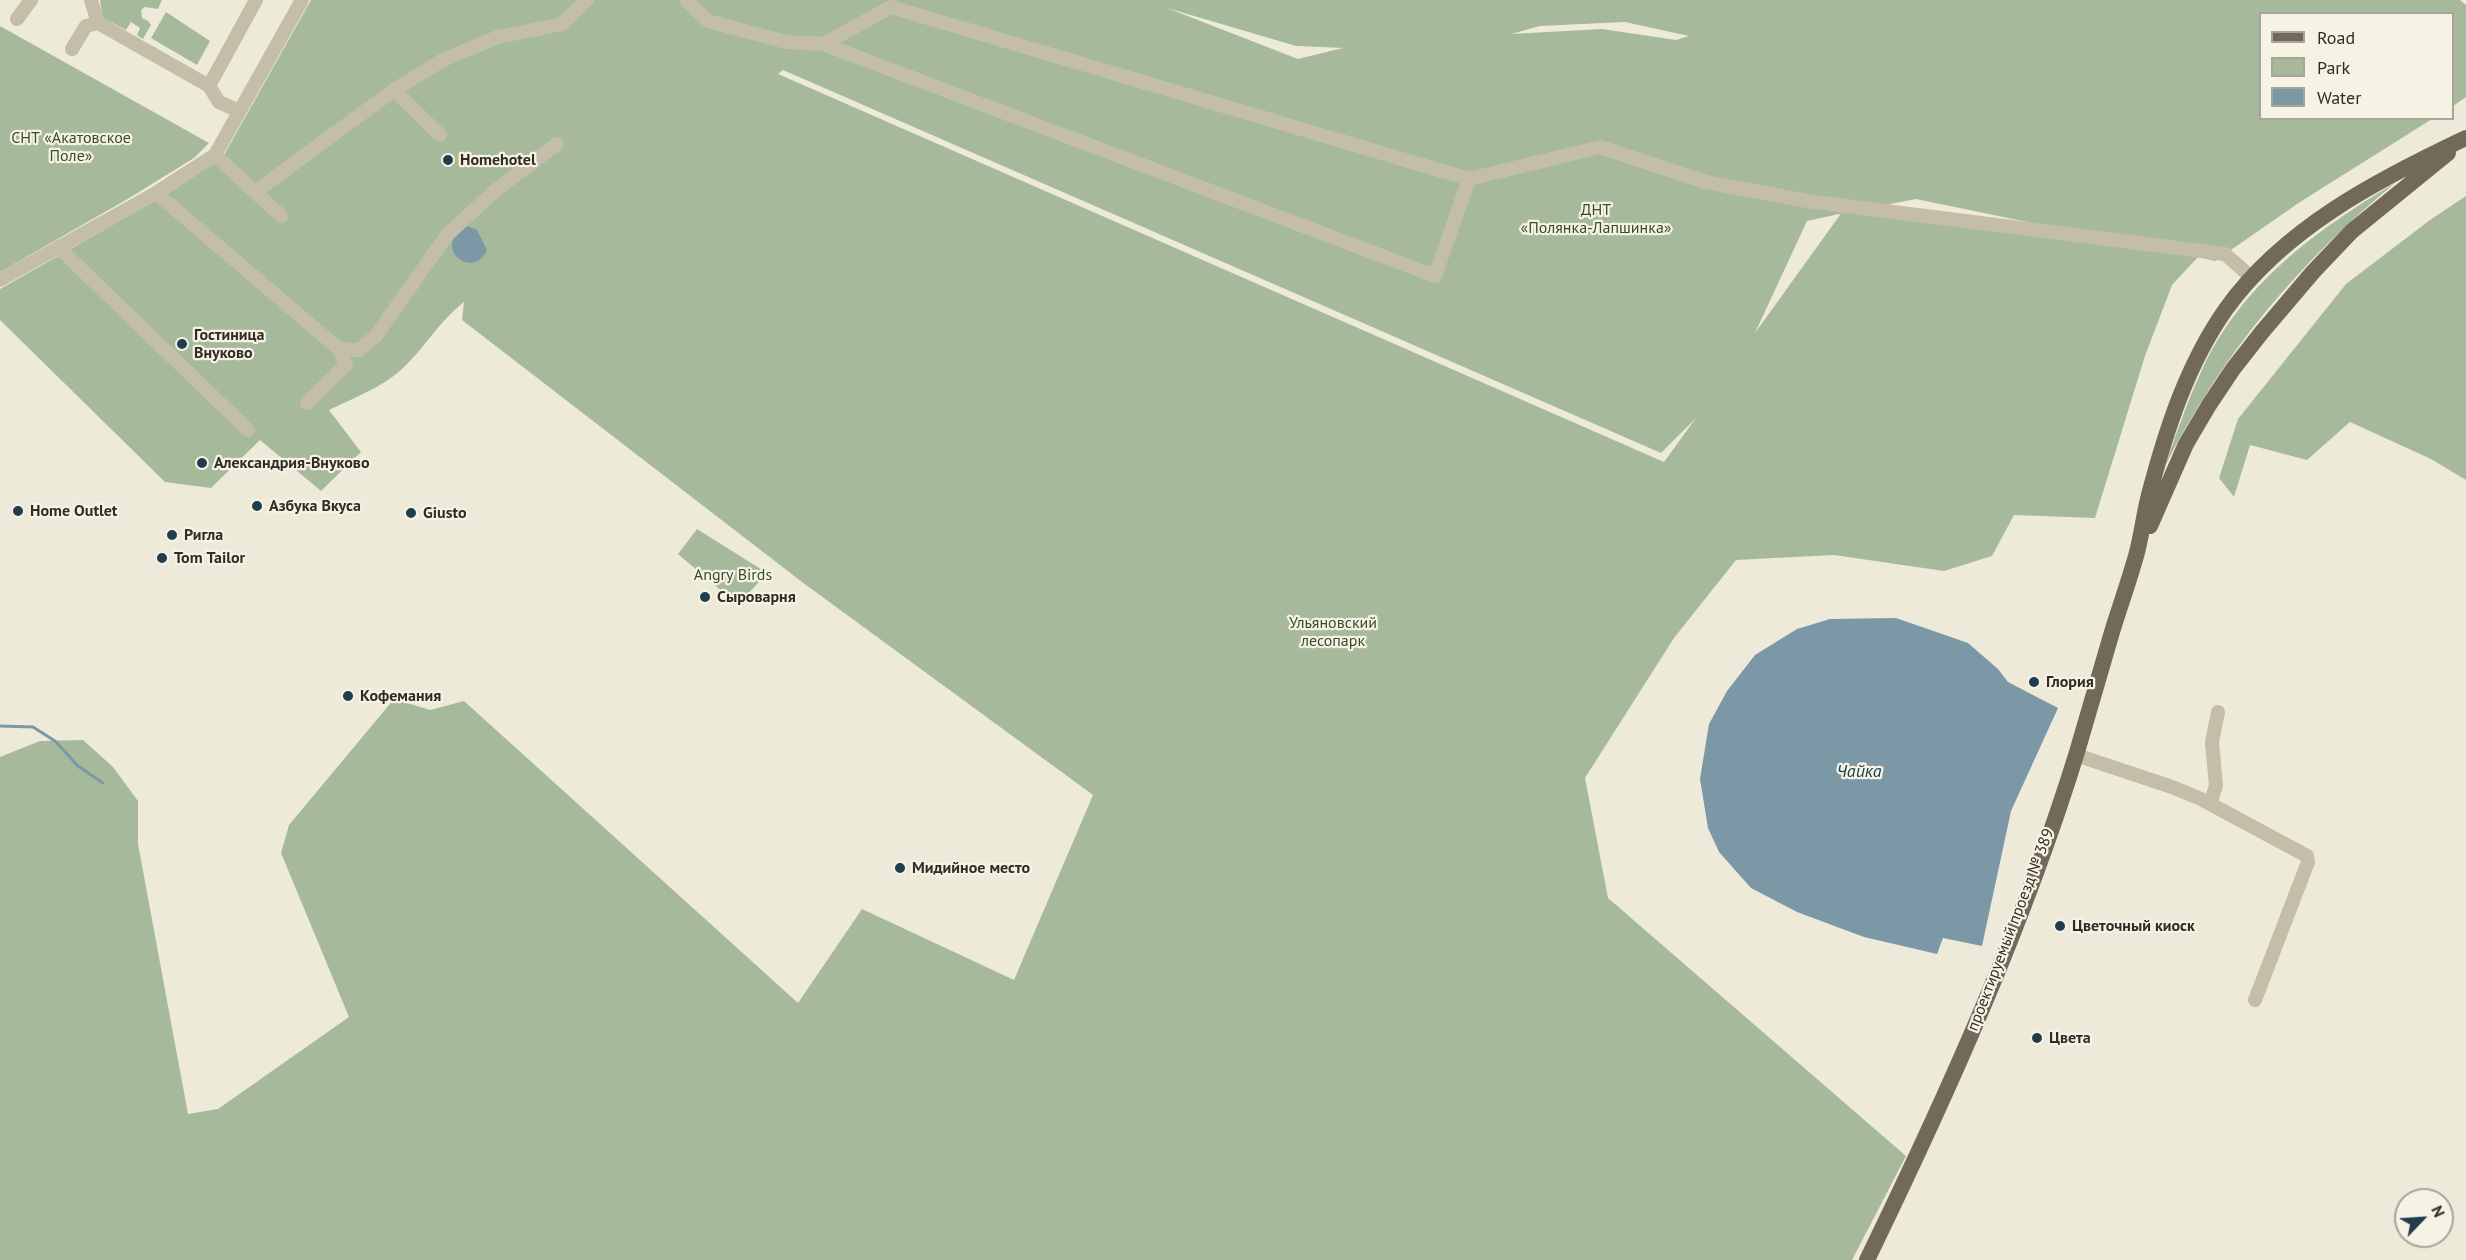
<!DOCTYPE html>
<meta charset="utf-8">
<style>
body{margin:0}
#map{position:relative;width:2466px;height:1260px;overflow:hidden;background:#edead9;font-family:"PT Sans",sans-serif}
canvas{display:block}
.legend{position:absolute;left:2259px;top:12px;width:195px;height:108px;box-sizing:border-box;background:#f6f3e5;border:2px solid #a7a499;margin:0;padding:8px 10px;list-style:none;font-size:18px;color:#312d26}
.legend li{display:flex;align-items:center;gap:12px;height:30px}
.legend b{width:30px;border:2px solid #a7a499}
.north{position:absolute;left:2394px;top:1188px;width:60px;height:60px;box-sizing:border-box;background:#f6f3e5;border:2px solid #a7a499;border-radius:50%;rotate:65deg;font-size:16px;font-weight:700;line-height:24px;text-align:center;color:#312d26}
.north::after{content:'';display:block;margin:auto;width:21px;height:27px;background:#213d4d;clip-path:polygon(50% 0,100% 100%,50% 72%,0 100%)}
</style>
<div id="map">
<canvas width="2466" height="1260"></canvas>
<ul class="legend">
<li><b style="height:8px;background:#726959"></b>Road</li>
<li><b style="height:16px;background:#a6ba9b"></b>Park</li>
<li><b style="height:16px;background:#7c98a7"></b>Water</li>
</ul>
<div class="north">N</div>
</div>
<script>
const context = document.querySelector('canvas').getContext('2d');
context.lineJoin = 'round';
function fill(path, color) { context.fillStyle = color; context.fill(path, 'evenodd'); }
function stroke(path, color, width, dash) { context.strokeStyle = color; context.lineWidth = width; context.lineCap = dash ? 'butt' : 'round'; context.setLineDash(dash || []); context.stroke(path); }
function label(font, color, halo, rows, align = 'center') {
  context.font = font + ' "PT Sans",sans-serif'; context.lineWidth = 4.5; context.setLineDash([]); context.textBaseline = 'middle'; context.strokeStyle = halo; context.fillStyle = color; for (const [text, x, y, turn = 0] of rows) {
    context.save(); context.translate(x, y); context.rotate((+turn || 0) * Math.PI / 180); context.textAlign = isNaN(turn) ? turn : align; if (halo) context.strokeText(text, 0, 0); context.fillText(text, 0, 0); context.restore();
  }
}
const green = new Path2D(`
 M100 0H162L158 9 145 7 141 10 142 18 148 21 151 25 143 39 137 35 140 28 131 22 126 30 103 18Z
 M311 0H2460L2466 5V97L2453 106 2452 14H2260V118L2432 119 2300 202 2215 261 2198 257 2172 285 2145 356 2095 518 2014 515 1992 556 1944 571 1834 555 1736 560 1674 638 1585 778 1608 898 1906 1156 1852 1260H0V757L40 741 83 740 113 767 138 801V844L188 1114 218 1109 349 1017 281 853 289 825 394 699 430 710 464 701 798 1003 862 909 1014 980 1093 795 802 582 462 320 464 302C439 321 424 349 401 370 380 388 354 398 329 410L361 452 321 491 260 440 211 488 165 482 0 320V289L174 190 224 155ZM1167 8 1296 46 1343 48 1298 59ZM1625 22 1689 36 1676 40 1602 29 1511 34 1540 26ZM783 70 1661 453 1696 418 1664 462 778 74ZM1916 199 2076 232 1854 211ZM1839 214 1840 215 1755 333 1807 221Z
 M166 12 210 41 197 65 151 38Z
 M0 26 209 143 194 158 126 200 0 272Z
 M2395 183C2298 263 2222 354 2165 466 2176 435 2187 402 2201 372 2240 285 2316 230 2395 183Z
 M2466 196V480L2431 459 2350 422 2307 460 2250 445 2234 497 2219 478 2238 419 2346 284 2430 220Z
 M697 529 767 573 738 605 678 554Z`);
const water = new Path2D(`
 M465 225 477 230 487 250C473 281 431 249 465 225Z
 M1896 618 1968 643 1998 669 2008 682 2058 708 2011 811 1982 946 1943 938 1937 954 1864 937 1797 912 1751 888 1719 852 1708 828 1700 779 1709 724 1727 691 1755 655 1797 629 1830 619Z`);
const stream = new Path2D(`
 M0 726 33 727 55 741 78 766 103 783`);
const minor = new Path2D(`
 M91 0 98 23 209 86
 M686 0 708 21 786 42 823 44 1435 276 1469 179
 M17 19 31 0
 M823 44 891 7 1469 179 1600 147 1706 182 1807 201 2225 254 2252 278
 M72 49 86 26 98 23
 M394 90 440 135
 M239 111 219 102 209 86 256 0
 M215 155 281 216
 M255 192 394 90 443 60 498 37 562 24 587 0
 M156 193 339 349 359 350 375 337 447 235 496 190 557 144
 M58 247 248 430
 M0 280 156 193 215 155 302 0
 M307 403 346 365 339 349
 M2076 755 2172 787 2201 799 2307 856 2308 862 2255 1000
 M2210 804 2216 786 2212 742 2218 712`);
const major = new Path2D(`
 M2150 526 2186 444 2209 405 2233 369 2262 332 2313 272 2352 231 2448 153
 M1867 1260C1947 1095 2023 927 2077 752 2089 712 2100 672 2112 632 2120 606 2129 581 2136 556 2142 535 2144 512 2150 491 2167 427 2188 363 2226 309 2284 228 2379 179 2466 138`);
const markers = [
 [448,160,6,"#213d4d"],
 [182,344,6,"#213d4d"],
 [202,463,6,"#213d4d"],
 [257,506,6,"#213d4d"],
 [18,511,6,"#213d4d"],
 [411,513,6,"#213d4d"],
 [172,535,6,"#213d4d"],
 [162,558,6,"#213d4d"],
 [705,597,6,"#213d4d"],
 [2034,682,6,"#213d4d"],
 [348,696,6,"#213d4d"],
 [900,868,6,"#213d4d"],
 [2060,926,6,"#213d4d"],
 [2037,1038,6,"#213d4d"]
];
const parkNames = [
 ["СНТ «Акатовское",71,138],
 ["Поле»",71,156],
 ["ДНТ",1596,210],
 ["«Полянка-Лапшинка»",1596,228],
 ["Angry Birds",733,575],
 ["Ульяновский",1333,623],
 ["лесопарк",1333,641]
];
const poiNames = [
 ["Homehotel",460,160],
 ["Гостиница",194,335],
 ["Внуково",194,353],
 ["Александрия-Внуково",214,463],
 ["Азбука Вкуса",269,506],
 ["Home Outlet",30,511],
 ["Giusto",423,513],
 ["Ригла",184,535],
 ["Tom Tailor",174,558],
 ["Сыроварня",717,597],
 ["Глория",2046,682],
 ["Кофемания",360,696],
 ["Мидийное место",912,868],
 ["Цветочный киоск",2072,926],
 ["Цвета",2049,1038]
];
const streetNames = [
 ["проектируемый проезд № 389",2011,930,-69]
];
const waterNames = [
 ["Чайка",1859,772]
];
fill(green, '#a6ba9b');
fill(water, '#7c98a7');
stroke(stream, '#7c98a7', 3);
stroke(minor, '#c4bda7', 14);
stroke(major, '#726959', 16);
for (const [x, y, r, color] of markers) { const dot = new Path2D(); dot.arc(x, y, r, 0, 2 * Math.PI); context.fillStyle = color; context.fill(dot); stroke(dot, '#f6f3e5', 2); }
label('16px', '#374c2d', '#f6f3e5', parkNames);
label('bold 16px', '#312d26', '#f6f3e5', poiNames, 'left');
label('16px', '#312d26', '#f6f3e5', streetNames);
label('italic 18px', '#213d4d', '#f6f3e5', waterNames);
</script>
